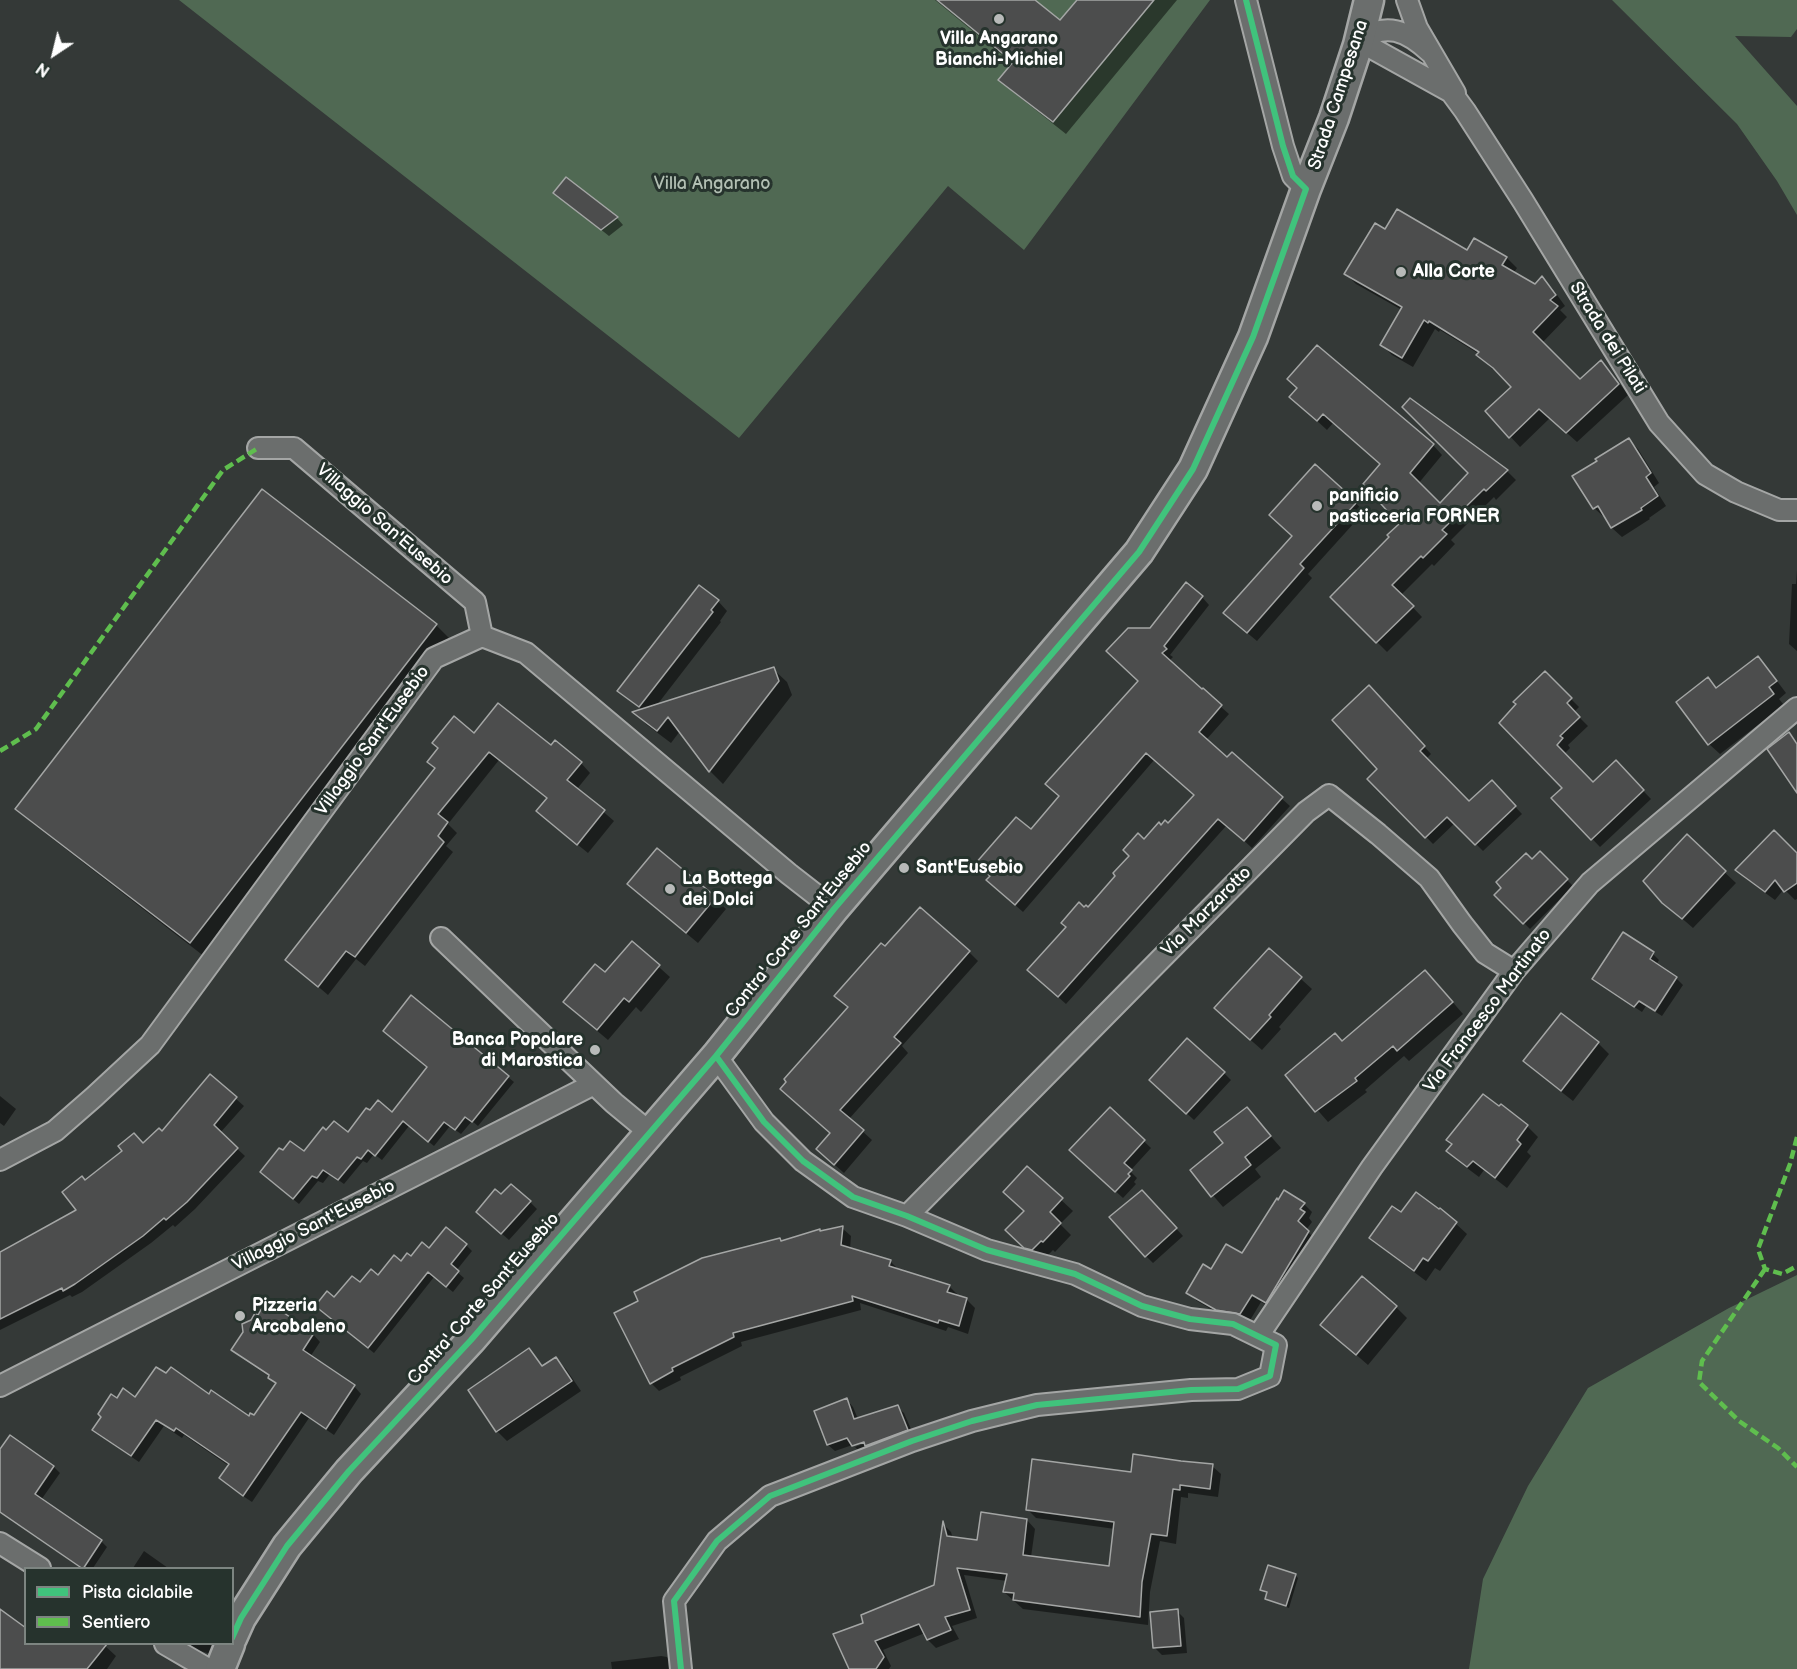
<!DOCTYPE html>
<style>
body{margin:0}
#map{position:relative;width:1797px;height:1669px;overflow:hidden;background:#343937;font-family:"Balsamiq Sans",sans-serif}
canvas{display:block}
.legend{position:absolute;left:24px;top:1567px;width:210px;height:78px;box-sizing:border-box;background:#26332d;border:2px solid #7d8581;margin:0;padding:8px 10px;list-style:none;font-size:18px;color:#fff}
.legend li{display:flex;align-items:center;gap:12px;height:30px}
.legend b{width:30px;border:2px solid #7d8581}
.north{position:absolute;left:24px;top:24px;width:60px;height:60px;-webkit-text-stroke:4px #26332d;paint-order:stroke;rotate:215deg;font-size:16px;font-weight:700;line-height:24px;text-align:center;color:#fff}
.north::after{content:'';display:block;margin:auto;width:21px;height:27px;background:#fff;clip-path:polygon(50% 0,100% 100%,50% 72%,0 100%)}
</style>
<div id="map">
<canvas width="1797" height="1669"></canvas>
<ul class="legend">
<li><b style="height:8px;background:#40c37c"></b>Pista ciclabile</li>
<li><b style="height:8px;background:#5fbe4e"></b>Sentiero</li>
</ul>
<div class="north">N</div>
</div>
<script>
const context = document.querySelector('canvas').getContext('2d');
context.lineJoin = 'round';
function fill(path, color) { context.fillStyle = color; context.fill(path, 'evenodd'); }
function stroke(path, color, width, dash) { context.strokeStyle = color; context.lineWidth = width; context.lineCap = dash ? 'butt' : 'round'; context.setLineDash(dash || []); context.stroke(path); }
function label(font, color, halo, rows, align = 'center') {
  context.font = font + ' "Balsamiq Sans",sans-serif'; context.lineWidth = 6; context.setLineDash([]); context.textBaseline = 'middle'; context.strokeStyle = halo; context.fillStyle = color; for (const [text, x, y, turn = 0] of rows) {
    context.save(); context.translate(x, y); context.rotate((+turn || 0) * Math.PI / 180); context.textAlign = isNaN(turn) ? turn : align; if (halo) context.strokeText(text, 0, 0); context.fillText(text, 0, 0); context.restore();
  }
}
const green = new Path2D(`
 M179 0H1210L1024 250 948 186 739 438Z
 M1612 0H1797V29L1791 37 1735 36 1797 106V215L1777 181 1737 124Z
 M1797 1275V1669H1469L1483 1579 1528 1486 1588 1388 1729 1308Z`);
const shadow = new Path2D(`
 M935 0H1032L1061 22 1079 0H1177L1066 134 1013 92 1000 79 1013 64Z
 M555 193 617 218 623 225 609 236Z
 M1385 232 1467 252 1474 240 1507 258 1517 268 1513 274 1535 286 1542 278 1552 288 1565 306 1560 310 1567 317 1542 343 1580 381 1601 362 1611 372 1628 395 1577 442 1550 418 1520 447 1487 411 1513 387 1488 365 1479 354 1440 330 1439 332 1435 329 1413 367 1392 355 1382 345 1402 310 1356 284 1346 274Z
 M1291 397 1433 445 1442 455 1418 484 1440 505 1507 471 1516 480 1496 500 1494 497 1451 540 1455 544 1434 566 1432 564 1401 595 1422 617 1387 652 1332 597 1391 537 1401 524 1382 465 1333 423 1327 430Z
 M1629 440 1638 449 1659 483 1654 487 1666 506 1649 518 1650 519 1622 537 1612 528 1605 516 1604 517 1594 508Z
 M1356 503 1364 512 1308 574 1312 578 1257 641 1234 622Z
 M1797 570V651L1789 644 1792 584H1796Z
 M1202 597 1209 605 1170 655 1173 657 1169 661 1229 714 1206 740 1228 759 1232 754 1290 806 1252 848 1227 825 1066 1004 1037 978 1088 909 1144 841 1168 825 1196 795 1155 759 1023 912 996 888 1031 831 1060 797 1140 681 1150 630Z
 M718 601 727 611 720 621 721 622 657 705 773 669 787 682 792 695 723 784 710 771 680 731 671 743 647 725 635 713 642 710 619 691Z
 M436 625 451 640 205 957 32 823 17 809Z
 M1758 658 1768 669 1786 693 1779 699 1784 705 1720 754 1709 744 1708 679 1717 689Z
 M1545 673 1579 707 1574 712 1588 726 1568 745 1570 748 1564 754 1593 784 1624 771 1651 799 1600 847 1553 798 1564 788Z
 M1376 694 1431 754 1426 759 1469 803 1492 782 1522 814 1483 851 1455 823 1433 844 1370 779 1379 769Z
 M474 735 551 747 581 763 590 773 577 789 614 821 588 853 547 820 548 799 499 760 448 824 457 833 446 846 453 852 365 966 356 959 328 995 287 960Z
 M1687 837 1736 883 1693 928 1663 902Z
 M657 850 715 898 726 909 698 943 640 895 629 884Z
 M1540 853 1573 886 1530 929 1496 895Z
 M1797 855V899L1795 900 1784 889 1775 900 1746 879 1737 870Z
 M632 943 670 977 641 1012 636 1007 608 1040 576 1013Z
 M886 949 969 952 978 961 902 1046 908 1053 849 1119 872 1140 844 1173 827 1158 849 1008Z
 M1269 950 1312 989 1279 1027 1281 1029 1262 1050 1227 1019Z
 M1653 954 1659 960 1656 965 1676 978 1683 985 1662 1016 1646 1006 1642 1012 1601 985 1594 979Z
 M1436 983 1463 1014 1409 1061 1404 1056 1365 1090 1367 1092 1328 1122 1287 1075 1343 1043Z
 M1561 1015 1598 1043 1609 1054 1573 1101 1536 1072 1525 1061Z
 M1224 1073 1231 1080 1194 1120 1158 1087Z
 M210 1076 244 1106 220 1133 245 1156 195 1209 175 1227 173 1225 151 1243 82 1292 72 1297 70 1295 0 1330V1252H3L78 1210 85 1181 162 1133Z
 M508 1077 514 1082 478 1126 472 1121 461 1134 450 1126 434 1146 409 1126 382 1160 374 1154 367 1163 363 1161 344 1184 330 1174 323 1183 318 1181 299 1204 267 1178 304 1153 392 1114Z
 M0 1096 16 1109 4 1126 0 1123Z
 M1501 1106 1527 1126 1538 1137 1527 1152 1531 1156 1507 1188 1484 1170 1479 1177 1459 1162 1448 1151Z
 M1110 1109 1151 1148 1130 1171 1137 1178 1134 1182 1136 1184 1123 1198 1078 1157Z
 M1247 1109 1281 1148 1255 1169 1261 1177 1223 1207 1192 1171 1226 1143Z
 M1027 1168 1073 1211 1060 1224 1071 1235 1055 1252 1053 1250 1043 1260 1037 1258 1018 1241 1025 1211Z
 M501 1196 530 1202 537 1209 509 1240 485 1219Z
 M1149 1199 1183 1236 1153 1263 1146 1256Z
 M1304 1204 1312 1212 1309 1218 1312 1222 1306 1230 1317 1241 1275 1310 1261 1302 1249 1322 1226 1318 1197 1301 1188 1292 1212 1272 1242 1255Z
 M1441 1210 1467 1234 1440 1271 1435 1268 1426 1281 1382 1248 1371 1237 1401 1214 1440 1211Z
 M842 1228 851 1236 850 1249 890 1261 899 1270 949 1286 958 1295 957 1297 967 1300 975 1308 968 1334 948 1327 946 1331 860 1303 861 1310 741 1342 742 1346 680 1377 681 1380 659 1391 651 1383 782 1242Z
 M466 1245 472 1251 456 1271 464 1278 453 1292 434 1277 374 1353 323 1312 335 1299 378 1277 401 1263 430 1250Z
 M1396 1307 1407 1318 1368 1365 1322 1325Z
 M313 1334 320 1342 310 1357 354 1386 361 1394 334 1435 309 1418 252 1502 228 1486 221 1478 229 1466 184 1435 182 1438 164 1426 139 1462 102 1437 94 1430 117 1400 209 1396 249 1418H255L276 1384 270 1377 240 1357 233 1350Z
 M529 1350 544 1367 556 1359 566 1369 581 1391 507 1441 497 1431Z
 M847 1400 853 1407 858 1419 897 1407 904 1413 914 1436 860 1452 855 1447 871 1441 870 1439 835 1451 828 1445Z
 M10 1437 54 1467 60 1473 41 1500 101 1541 107 1547 93 1568H81L0 1513V1452Z
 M1212 1466 1221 1474 1218 1497 1188 1493V1498L1181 1497 1176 1544 1160 1541 1150 1592 1148 1625 1023 1609 1004 1592 1007 1581 964 1575 977 1618 952 1626 959 1639 936 1648 928 1640 925 1633 883 1650 891 1666 889 1669H851L865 1623 935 1586 944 1525 951 1532 953 1539 979 1542 1027 1520 1035 1529 1031 1557 1110 1568 1115 1529 1036 1518 1028 1510 1132 1474Z
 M144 1551 168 1568H133Z
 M1295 1575 1298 1578 1289 1608 1270 1601 1266 1598 1268 1593 1262 1589Z
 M0 1611 26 1644H45L70 1661 83 1644H103L116 1656 107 1669H0Z
 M1177 1611 1184 1618 1187 1653 1162 1655 1155 1648Z
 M184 1644H219L211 1654 197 1650Z
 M661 1656 667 1657 674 1664 675 1669H612L611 1662Z`);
const building = new Path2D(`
 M937 0H1035L1060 20 1077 0H1154L1053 122 998 80 1013 62Z
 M566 177 618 217 601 230 553 193Z
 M1397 209 1467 250 1474 238 1507 257 1502 265 1535 284 1542 276 1556 295 1550 300 1558 306 1533 332 1580 379 1601 360 1619 384 1566 433 1539 409 1509 438 1485 411 1511 387 1493 368 1476 355 1479 352 1429 321 1428 323 1424 320 1402 358 1380 345 1402 307 1344 274 1375 223 1385 229Z
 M1317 345 1434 444 1410 473 1440 503 1468 473 1402 407 1410 398 1508 470 1486 491 1484 489 1442 530 1447 534 1423 558 1421 556 1392 585 1414 606 1376 643 1330 597 1389 537 1387 535 1399 524 1363 484 1380 464 1323 414 1317 421 1289 397 1297 388 1287 379Z
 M1629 438 1651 473 1646 477 1658 496 1641 508 1642 510 1611 528 1598 506 1593 509 1572 476 1597 461 1595 459Z
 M1315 464 1357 502 1300 564 1304 568 1247 633 1223 613 1292 536 1269 515Z
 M262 489 437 624 190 943 15 809Z
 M1186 582 1203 596 1164 646 1167 649 1162 653 1202 689 1203 688 1222 705 1199 732 1227 757 1232 752 1283 797 1244 841 1218 819 1058 997 1027 970 1066 927 1061 923 1079 902 1084 907 1086 905 1088 907 1115 876 1113 873 1129 856 1123 850 1138 833 1144 839 1159 822 1161 825 1165 820 1168 823 1194 795 1146 753 1015 905 986 880 990 876 975 864 1016 817 1031 829 1059 796 1045 784 1138 681 1106 651 1128 628H1150Z
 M699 585 719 600 711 610 713 612 639 707 617 691Z
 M1758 656 1777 681 1769 687 1774 694 1708 745 1676 702 1708 677 1716 688Z
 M774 667 779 681 709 772 668 717 657 731 632 712Z
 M1545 671 1572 698 1567 703 1580 717 1560 736 1563 738 1557 745 1593 782 1616 760 1644 790 1591 840 1551 798 1562 788 1499 723 1516 704 1513 702Z
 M1369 685 1425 746 1420 751 1469 801 1492 780 1516 806 1475 845 1447 817 1425 838 1367 779 1377 769 1332 720Z
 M498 703 551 745 555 740 582 762 567 780 605 810 577 845 536 811 547 798 489 752 438 814 448 822 438 836 444 842 355 957 346 951 318 987 285 960 435 768 427 762 438 748 432 743 454 716 474 733Z
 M1789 732 1797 744V793L1767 749Z
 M1774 830 1797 853V883L1784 892 1775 880 1765 892 1735 870Z
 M1687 834 1726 871 1682 919 1662 903 1643 881Z
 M657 848 716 897 686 933 627 884Z
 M1540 851 1568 879 1523 924 1494 895 1501 888 1496 882 1526 853 1532 859Z
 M920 907 970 951 894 1037 901 1043 840 1110 864 1130 834 1165 816 1149 830 1133 780 1089 786 1082 784 1079 848 1007 834 996 881 943 885 946Z
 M1623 932 1654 952 1650 959 1677 977 1655 1011 1639 1001 1634 1007 1592 979Z
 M632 941 660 965 629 1002 624 998 597 1030 563 1002 595 964 605 972Z
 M1269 948 1302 977 1269 1015 1271 1017 1250 1040 1214 1008Z
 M1425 970 1453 1002 1397 1051 1393 1046 1355 1078 1357 1081 1315 1112 1285 1075 1335 1033 1342 1041Z
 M411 995 509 1076 472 1122 465 1117 455 1130 444 1122 428 1142 403 1121 375 1156 368 1150 361 1159 357 1157 338 1180 323 1170 317 1178 312 1176 293 1199 260 1172 279 1148 283 1150 290 1141 304 1151 323 1127 326 1130 334 1121 348 1132 366 1108 370 1110 378 1100 392 1112 427 1067 383 1031Z
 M1561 1013 1599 1042 1561 1091 1523 1061Z
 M1187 1038 1225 1072 1186 1114 1149 1080Z
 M210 1074 237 1097 214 1125 238 1148 187 1202 166 1220 164 1218 143 1236 75 1284 63 1291 62 1288 0 1319V1252L76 1210 62 1192 82 1176 85 1180 122 1151 118 1146 134 1133 143 1143 159 1128 162 1131Z
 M1483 1094 1499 1106 1501 1104 1528 1125 1517 1140 1521 1144 1495 1178 1473 1161 1467 1167 1446 1151 1452 1144 1446 1140Z
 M1110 1107 1145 1140 1124 1163 1132 1170 1128 1174 1130 1176 1115 1192 1069 1150Z
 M1247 1107 1271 1136 1245 1157 1251 1165 1211 1197 1190 1170 1223 1143 1214 1132Z
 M1027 1166 1063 1198 1050 1212 1061 1223 1043 1242 1041 1241 1032 1250 1024 1248 1005 1230 1024 1211 1003 1192Z
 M511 1184 531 1201 501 1234 476 1212 495 1189 501 1194Z
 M1142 1190 1177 1228 1145 1257 1109 1217Z
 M1284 1190 1305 1203 1300 1209 1305 1212 1298 1221 1309 1231 1266 1303 1252 1295 1240 1314 1216 1310 1186 1293 1203 1264 1211 1269 1226 1244 1242 1253 1277 1198 1278 1200Z
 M1416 1192 1439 1209 1440 1208 1457 1222 1428 1261 1423 1258 1414 1271 1369 1238 1392 1206 1401 1212Z
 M843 1226 841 1245 891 1260 889 1266 950 1285 947 1292 967 1298 959 1326 939 1320 938 1323 852 1296 853 1301 733 1333 734 1337 672 1368 673 1371 650 1384 614 1313 638 1301 634 1292 702 1258 780 1238 781 1241 820 1229V1231Z
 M446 1227 467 1244 451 1264 459 1271 446 1287 428 1272 368 1348 315 1306 327 1291 334 1297 352 1276 360 1282 371 1269 378 1275 394 1255 401 1261 407 1253 411 1256 422 1242 429 1248Z
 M1362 1276 1397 1306 1356 1355 1320 1325Z
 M266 1301 314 1333 303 1350 355 1385 326 1429 301 1412 243 1496 219 1478 229 1464 176 1428 174 1431 156 1420 131 1456 92 1430 101 1417 98 1414 111 1394 117 1398 123 1388 135 1397 156 1367 166 1373 171 1367 209 1394 211 1390 249 1416 250 1413 254 1415 276 1383 268 1378 269 1375 231 1350 243 1332 242 1324 251 1320 255 1313 258 1315Z
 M529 1348 542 1366 556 1357 572 1381 496 1432 468 1390Z
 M847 1398 854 1419 898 1405 908 1430 865 1446 864 1442 852 1446 847 1438 827 1445 814 1411Z
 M10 1435 54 1466 35 1494 102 1540 83 1569 0 1512V1449Z
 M1133 1454 1181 1461 1213 1464 1210 1489 1180 1485V1490L1173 1489 1167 1536 1151 1534 1142 1582 1140 1617 1013 1600 1014 1593 1003 1592 1007 1574 957 1568 970 1610 945 1617 951 1630 927 1640 919 1624 875 1641 884 1657 876 1669H849L833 1634 863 1623 861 1615 934 1585 943 1521 947 1536 977 1540 981 1512 1027 1519 1023 1555 1109 1566 1114 1522 1026 1510 1032 1459 1131 1472Z
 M1268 1565 1296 1574 1286 1606 1265 1599 1267 1592 1260 1590Z
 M0 1609 26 1628V1644H107L87 1669H0Z
 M1178 1609 1181 1646 1153 1648 1150 1612Z`);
const street = new Path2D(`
 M1246 0 1283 146 1293 176 1306 189
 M1407 0 1417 28 1455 93
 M1430 52C1407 31 1386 21 1359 41L1451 92 1465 111 1523 201 1659 423 1705 474 1736 492 1779 510H1797
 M258 448H294L475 602 482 636
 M441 938 594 1084
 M0 1160 55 1131 94 1097 150 1045 434 658 482 636 526 653 789 874 834 909
 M907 1216 1306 812 1329 795 1378 834 1429 878 1462 924 1485 953 1514 971
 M1258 1336 1372 1167 1514 971 1590 883 1797 708
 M0 1386 594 1084 614 1103 649 1132
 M0 1543 40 1568
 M165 1644 208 1669
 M681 1669 674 1601 717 1541 770 1496 912 1441 972 1421 1037 1405 1191 1390 1238 1389 1270 1376 1276 1345 1233 1324 1190 1319 1142 1306 1075 1274 987 1250 907 1216 853 1197 803 1161 764 1122 716 1056`);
const secondary = new Path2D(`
 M232 1638 241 1618 287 1546 349 1471 471 1340 716 1056 834 909 1139 552 1193 469 1253 337 1306 189 1334 118 1358 45 1369 0
 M220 1669 230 1644`);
const quiet = new Path2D(`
 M0 751 36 729 223 470 258 448
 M1797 1137 1790 1164 1758 1249 1765 1269 1782 1274 1797 1266
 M1765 1269 1702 1361 1699 1382 1739 1421 1778 1448 1797 1467`);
const cycleway = new Path2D(`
 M232 1638 241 1618 287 1546 349 1471 471 1340 716 1056 834 909 1139 552 1193 469 1253 337 1306 189 1293 176 1283 146 1246 0
 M681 1669 674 1601 717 1541 770 1496 912 1441 972 1421 1037 1405 1191 1390 1238 1389 1270 1376 1276 1345 1233 1324 1190 1319 1142 1306 1075 1274 987 1250 907 1216 853 1197 803 1161 764 1122 716 1056`);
const markers = [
 [999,19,6,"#b8bab9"],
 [1401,272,6,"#b8bab9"],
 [1317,506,6,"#b8bab9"],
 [904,868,6,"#b8bab9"],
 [670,889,6,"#b8bab9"],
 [595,1050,6,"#b8bab9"],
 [240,1316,6,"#b8bab9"]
];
const poiNames = [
 ["Villa Angarano",999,39,"center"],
 ["Bianchi-Michiel",999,60,"center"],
 ["Alla Corte",1413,272],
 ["panificio",1329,496],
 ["pasticceria FORNER",1329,517],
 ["Sant'Eusebio",916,868],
 ["La Bottega",682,879],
 ["dei Dolci",682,900],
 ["Banca Popolare",583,1040,"right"],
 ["di Marostica",583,1061,"right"],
 ["Pizzeria",252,1306],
 ["Arcobaleno",252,1327]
];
const streetNames = [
 ["Strada Campesana",1339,95,-72],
 ["Strada dei Pilati",1607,338,58],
 ["Villaggio San'Eusebio",384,525,41],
 ["Villaggio Sant'Eusebio",373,741,-54],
 ["Via Marzarotto",1207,912,-45],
 ["Contra' Corte Sant'Eusebio",799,930,-51],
 ["Via Francesco Martinato",1488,1011,-53],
 ["Villaggio Sant'Eusebio",314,1226,-27],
 ["Contra' Corte Sant'Eusebio",484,1299,-49]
];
const parkNames = [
 ["Villa Angarano",712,184]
];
fill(green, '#506953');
fill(shadow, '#0007');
fill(building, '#4c4d4d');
stroke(building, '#a4a6a5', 1.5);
stroke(street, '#a4a6a5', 24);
stroke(secondary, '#a4a6a5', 33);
stroke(street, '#6b6e6d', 20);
stroke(secondary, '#6b6e6d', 28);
stroke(quiet, '#5fbe4e', 4.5, [9, 4.5]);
stroke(cycleway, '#40c37c', 6);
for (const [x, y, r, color] of markers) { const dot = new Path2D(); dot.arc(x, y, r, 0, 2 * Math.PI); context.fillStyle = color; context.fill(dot); stroke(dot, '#26332d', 2); }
label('bold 18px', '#fff', '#26332d', poiNames, 'left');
label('18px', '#fff', '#26332d', streetNames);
label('18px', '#b2bfb3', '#26332d', parkNames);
</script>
